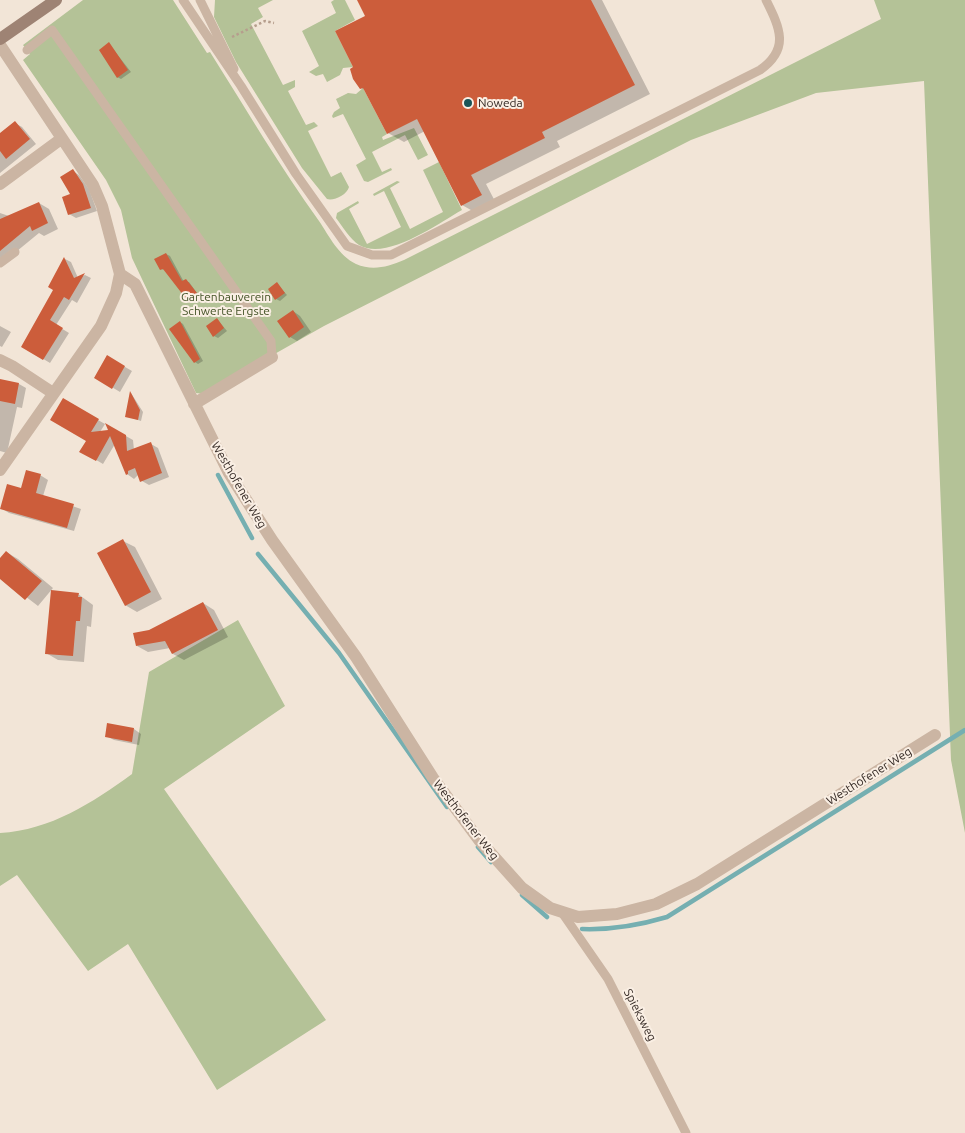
<!DOCTYPE html>
<style>
body{margin:0}
canvas{display:block;background:#f2e5d7}
</style>
<canvas width="965" height="1133"></canvas>
<script>
const context = document.querySelector('canvas').getContext('2d');
context.lineJoin = 'round';
function fill(path, color) { context.fillStyle = color; context.fill(path, 'evenodd'); }
function stroke(path, color, width, dash) { context.strokeStyle = color; context.lineWidth = width; context.lineCap = dash ? 'butt' : 'round'; context.setLineDash(dash || []); context.stroke(path); }
function label(font, color, halo, rows, align = 'center') {
  context.font = font + ' Ubuntu,sans-serif'; context.lineWidth = 4; context.setLineDash([]); context.textBaseline = 'middle'; context.strokeStyle = halo; context.fillStyle = color; for (const [text, x, y, turn = 0] of rows) {
    context.save(); context.translate(x, y); context.rotate((+turn || 0) * Math.PI / 180); context.textAlign = isNaN(turn) ? turn : align; if (halo) context.strokeText(text, 0, 0); context.fillText(text, 0, 0); context.restore();
  }
}
const green = new Path2D(`
 M83 0H173L207 53 210 52C246 109 280 167 319 221 329 236 339 256 356 264 372 271 388 267 404 260L881 19 874 0H965V833L951 760 924 81 816 93 691 140 324 326 204 394 196 393 132 258 121 210 106 180 23 60 30 54 23 45Z
 M215 0H273L258 8 263 17 251 24 283 85 295 80V87L288 91 306 125 314 122 318 126 308 131 331 177 341 172 349 187C347 195 334 201 327 199L302 168 236 62 214 17Z
 M334 0H345L355 20 335 31 353 67 343 68 340 75 327 82 323 74 316 76 309 72 319 66 302 31 336 13 331 2Z
 M363 88 387 134 382 137 383 140 414 128 428 155 418 160 405 135 372 152 382 172 391 168 392 170 368 182 364 181 356 165 366 159 343 114 333 118 332 116 334 112 340 108 336 99 348 93 356 94Z
 M439 162 462 210C437 224 387 261 359 245 350 239 343 227 336 218L337 213 358 201 359 203 349 209 367 244 401 227 384 191 374 196 373 194 397 181 400 182 390 188 410 229 443 212 423 170Z
 M238 620 285 706 164 789 326 1020 217 1090 128 944 88 971 17 875 0 886V833C51 830 92 803 132 774L149 672Z`);
const shadow = new Path2D(`
 M359 0H602L650 94 557 141 560 147 486 184 497 205 478 214 462 205 425 131 404 142 388 133 367 91 361 88 354 68 367 16Z
 M109 44 131 72 121 79 117 77Z
 M15 123 22 127 36 144 0 173V135Z
 M73 171 79 175 89 189 97 211 76 218 69 214Z
 M39 203 49 209 58 229 44 236 39 233 0 265V213L9 216Z
 M166 254 170 256 184 282H189L199 296 191 301 166 270 161 269Z
 M65 259 71 262 78 278 85 275 91 278 77 303 72 300 56 325 69 333 50 363 22 346 55 290Z
 M277 284 287 295 280 301 276 299Z
 M293 311 300 316 311 332 297 341 290 337Z
 M217 319 227 331 218 338 214 336Z
 M180 322 183 324 203 361 198 364 195 362Z
 M0 326 11 332 2 347 0 346Z
 M108 357 132 371 120 392 95 377Z
 M0 380 19 384 26 388 22 408 17 407 7 453 0 451Z
 M131 393 143 412 141 421 126 416Z
 M63 400 105 424 100 432 110 431 108 426 133 440 134 450 151 444 158 448 169 477 149 485 142 481 139 474 134 479 127 474 115 444 103 464 81 451 88 440Z
 M40 475 48 480 43 496 81 509 74 531 9 513 1 508Z
 M123 541 135 547 162 599 137 612 125 605Z
 M6 552 18 559 53 588 38 606 0 577V560Z
 M78 594 93 605 91 627 87 626 84 662 58 660 46 653Z
 M203 603 214 610 228 637 184 660 173 654 170 648 148 652 137 646 149 631Z
 M134 729 141 734 139 745 114 740 106 736Z`);
const stream = new Path2D(`
 M218 475 252 538
 M258 554 339 653 447 807
 M478 847 491 862
 M522 895 547 917
 M582 929C610 930 640 925 667 917L965 730`);
const building = new Path2D(`
 M357 0H591L635 85 542 132 545 138 471 175 482 195 461 206 417 119 387 134 363 88 360 89 353 79 350 69 353 67 335 31 365 16Z
 M109 42 128 70 117 78 99 50Z
 M15 121 30 139 6 159 0 151V133Z
 M73 169 83 184 91 208 68 215 62 197 70 194 60 177Z
 M39 202 48 223 32 231 30 226 0 251V219Z
 M166 253 182 281 186 279 197 293 187 300 163 269 160 270 154 259Z
 M64 257 74 278 85 273 69 300 64 297 50 320 63 328 43 360 21 347 53 290 48 287Z
 M277 282 285 293 275 300 268 289Z
 M293 310 304 327 289 338 277 321Z
 M217 318 224 328 213 337 206 326Z
 M180 321 200 359 194 363 169 329Z
 M107 355 125 366 112 389 94 378Z
 M0 379 19 383 15 404 0 401Z
 M130 391 140 410 138 420 125 417Z
 M63 398 99 419 91 432 108 430 105 423 126 435 127 451 151 442 162 473 140 482 135 468 128 471V474L126 475 110 436 96 461 79 452 86 441 50 420Z
 M26 470 41 474 36 493 74 504 67 528 0 509 7 484 21 488Z
 M123 539 151 592 125 606 97 553Z
 M6 551 42 581 25 600 0 579V558Z
 M51 590 79 593 78 597H82L80 621H76L73 656 45 654Z
 M203 602 218 630 172 654 165 641 136 646 133 633 149 630Z
 M107 723 134 728 132 742 105 737Z`);
const path = new Path2D(`
 M232 37 265 21 274 23`);
const lane = new Path2D(`
 M183 0 241 86 296 174 347 246 372 255H391L760 70C790 49 780 28 766 0
 M200 0 234 69
 M27 50 52 30 271 341 272 357
 M0 263 15 252
 M563 914 608 979 686 1133`);
const street = new Path2D(`
 M0 45 93 185 102 206 120 274 116 293 101 326 0 470
 M0 184 61 139
 M120 274 135 284 229 473 272 540 356 657 433 778 479 840 522 888 550 908 578 917 617 914 656 904 697 884 935 735
 M0 360 12 366 53 393
 M194 404 272 357`);
const secondary = new Path2D(`
 M0 39 56 0`);
const markers = [
 [468,103,5,"#195558"]
];
const poiNames = [
 ["Noweda",478,103]
];
const parkNames = [
 ["Gartenbauverein",226,297],
 ["Schwerte Ergste",226,311]
];
const streetNames = [
 ["Westhofener Weg",239,485,60],
 ["Westhofener Weg",869,776,-32],
 ["Westhofener Weg",466,820,52],
 ["Spieksweg",640,1015,63]
];
fill(green, '#b4c297');
fill(shadow, '#0003');
stroke(stream, '#75afb1', 4.5);
fill(building, '#cc5d3b');
stroke(path, '#b69e8d', 2.5, [2.5, 2.5]);
stroke(lane, '#cbb5a3', 9);
stroke(street, '#cbb5a3', 12);
stroke(secondary, '#9e8374', 12);
for (const [x, y, r, color] of markers) { const dot = new Path2D(); dot.arc(x, y, r, 0, 2 * Math.PI); context.fillStyle = color; context.fill(dot); stroke(dot, '#faefe4', 2); }
label('12px', '#352a25', '#faefe4', poiNames, 'left');
label('12px', '#455428', '#faefe4', parkNames);
label('12px', '#352a25', '#faefe4', streetNames);
</script>
